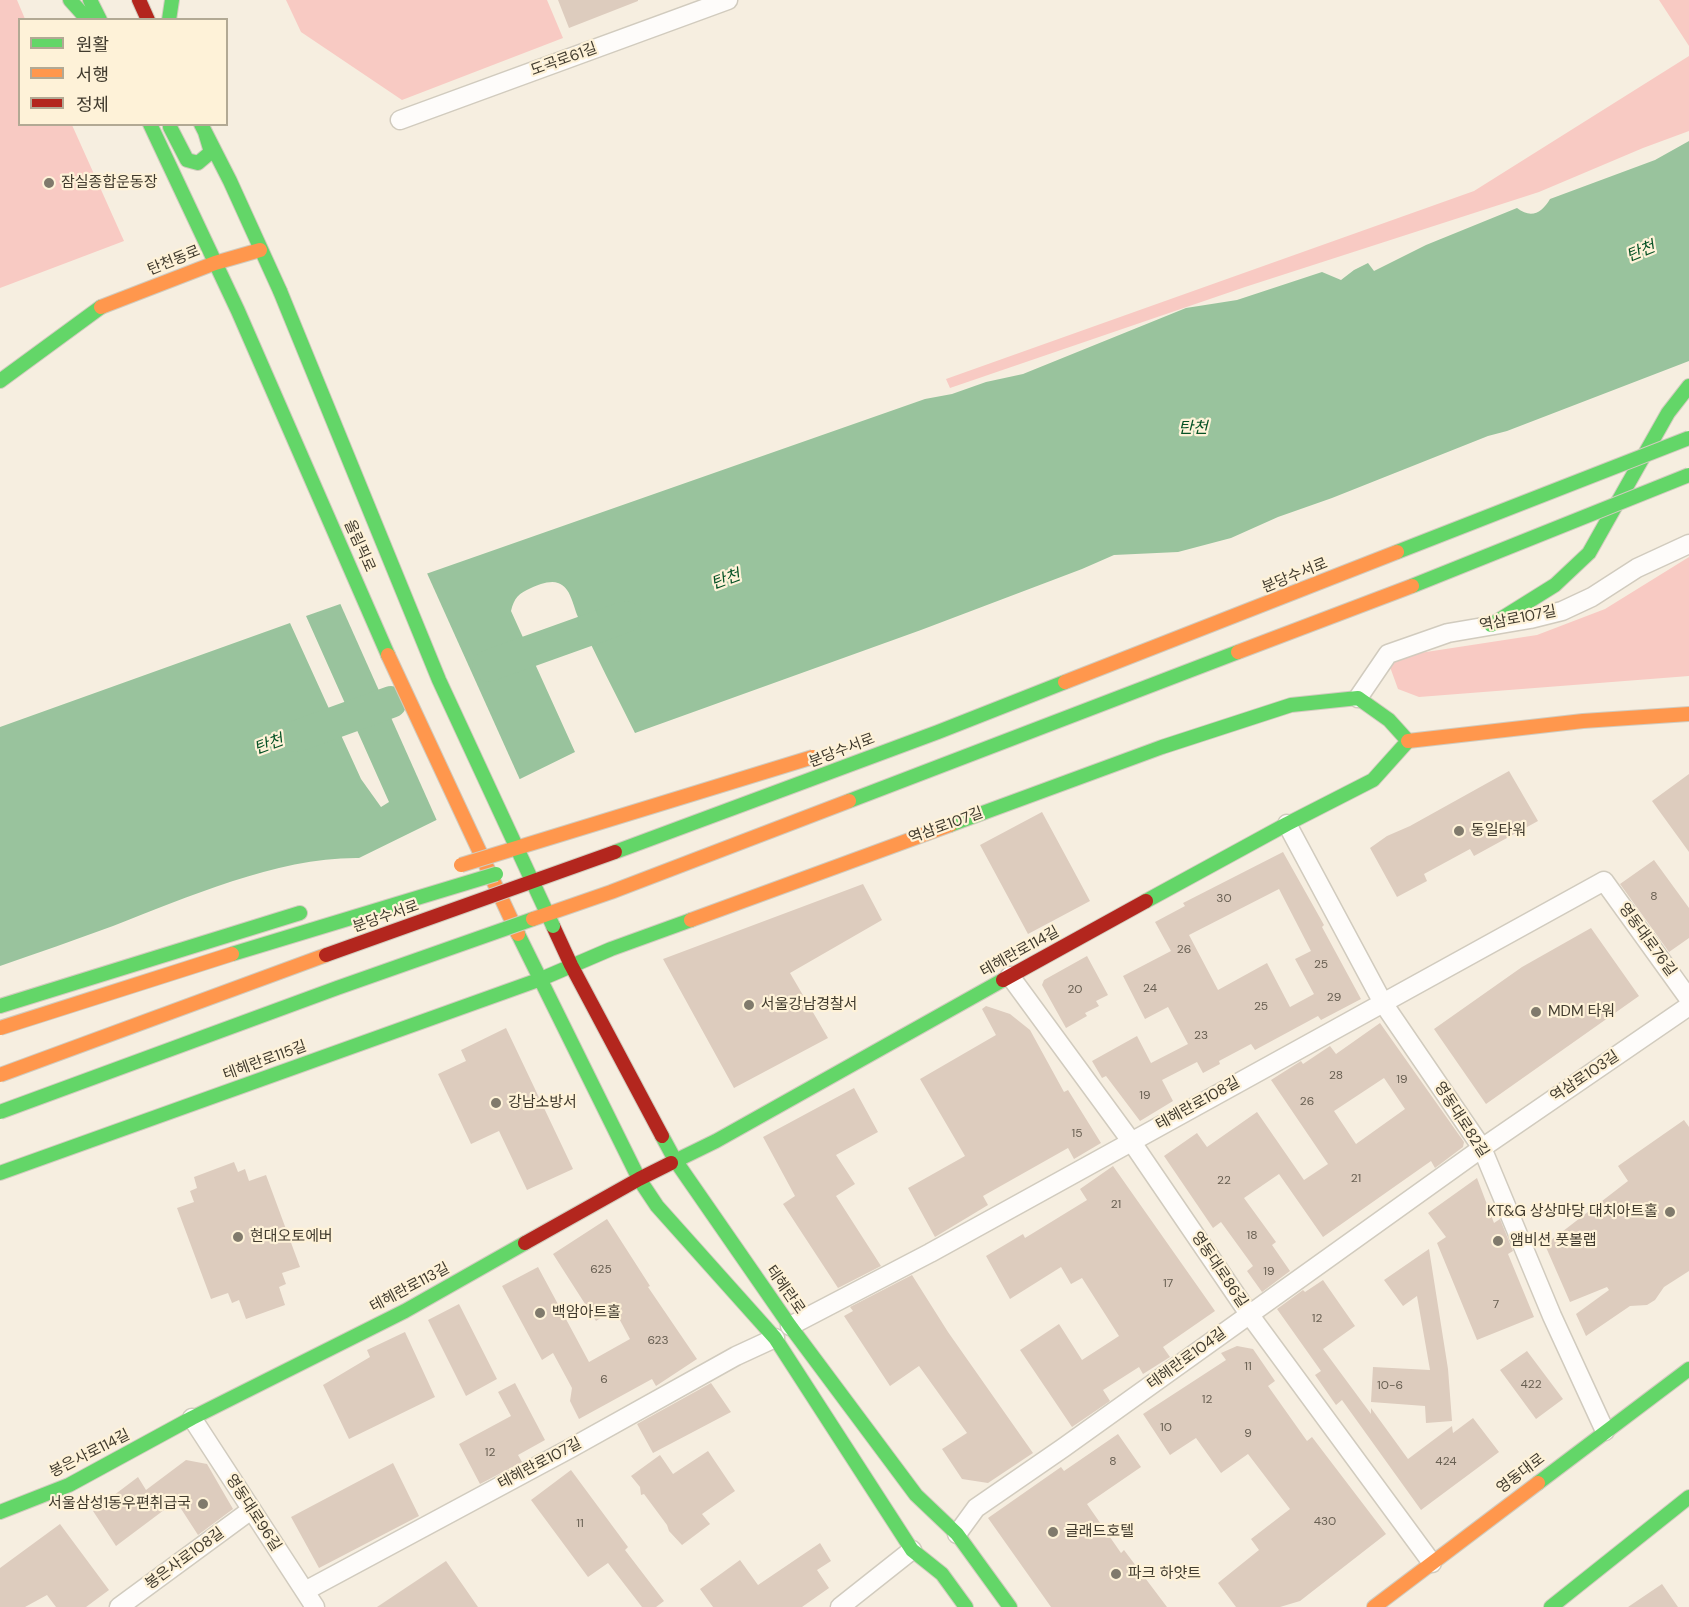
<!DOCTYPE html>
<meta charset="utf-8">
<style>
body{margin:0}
#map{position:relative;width:1689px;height:1607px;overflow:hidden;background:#f6eee0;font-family:"DM Sans","Noto Sans KR",sans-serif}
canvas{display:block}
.legend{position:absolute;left:18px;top:18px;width:210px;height:108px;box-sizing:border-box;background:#fef2d8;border:2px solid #b2a994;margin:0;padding:8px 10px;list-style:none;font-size:18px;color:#413b2e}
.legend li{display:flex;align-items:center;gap:12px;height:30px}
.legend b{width:30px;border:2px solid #b2a994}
</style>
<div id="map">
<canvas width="1689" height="1607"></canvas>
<ul class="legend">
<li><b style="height:8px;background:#63d668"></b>원활</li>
<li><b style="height:8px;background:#ff974d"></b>서행</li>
<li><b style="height:8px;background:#b3261e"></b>정체</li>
</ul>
</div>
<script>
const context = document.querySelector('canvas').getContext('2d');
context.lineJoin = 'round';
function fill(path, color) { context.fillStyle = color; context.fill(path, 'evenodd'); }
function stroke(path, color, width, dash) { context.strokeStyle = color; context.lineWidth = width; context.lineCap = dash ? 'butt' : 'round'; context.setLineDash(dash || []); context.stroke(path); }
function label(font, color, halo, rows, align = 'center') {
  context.font = font + ' "DM Sans","Noto Sans KR",sans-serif'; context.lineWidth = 4.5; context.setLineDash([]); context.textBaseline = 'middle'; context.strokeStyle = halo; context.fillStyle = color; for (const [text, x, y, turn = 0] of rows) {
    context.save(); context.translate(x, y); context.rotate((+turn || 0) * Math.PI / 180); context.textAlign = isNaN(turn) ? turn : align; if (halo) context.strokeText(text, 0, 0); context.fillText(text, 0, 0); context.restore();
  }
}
const green = new Path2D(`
 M0 0H17L25 19 20 20V124L72 125 124 241 0 288Z
 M286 0H547L563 38 402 100 301 32Z
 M1659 0H1689V46Z
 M1689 56V131L1643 148 1539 192 1245 287 950 388 946 379 1474 191Z
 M1689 557V676L1419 697 1398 689 1390 667 1400 656 1537 635 1605 609Z`);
const water = new Path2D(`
 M1689 141V361L1507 431 1488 436 1332 498 1278 517 1231 538 1178 552 1114 555 1082 569 921 630 635 733C616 695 596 656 578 617 573 606 571 587 558 583 550 580 538 585 531 588 519 593 514 598 511 611L575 752 359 858C278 857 188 897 113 926 75 940 37 953 0 966V727L290 623 361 779 381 807 389 802 306 616 925 399 952 394 986 382 1023 374 1186 308 1237 300 1322 272 1341 280 1354 270 1368 263 1374 271 1426 245 1517 208C1531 219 1542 213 1550 199L1655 160Z`);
const pier = new Path2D(`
 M426 571 521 782 438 823 339 601Z`);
const river = new Path2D(`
 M488 666 625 617
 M297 736 391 702`);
const building = new Path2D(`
 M558 0H638V1L569 28Z
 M1509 771 1538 821 1474 856 1470 849 1424 874 1427 881 1397 897 1370 848 1387 836 1410 826Z
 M1689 774V852L1652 801Z
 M1042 812 1090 901 1028 934 980 845Z
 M1283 852 1324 925 1322 927 1361 999 1321 1020 1318 1016 1255 1050 1251 1044 1219 1061 1220 1064 1203 1073 1197 1062 1162 1080 1173 1101 1140 1121 1106 1076 1102 1078 1092 1061 1137 1036 1151 1063 1188 1044 1168 1007 1145 1019 1123 976 1171 951 1155 922 1185 906 1183 903ZM1279 889 1311 951 1295 959 1314 994 1290 1007 1267 963 1218 990 1189 935Z
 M1654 860 1689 908V938L1669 952 1620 884Z
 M863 884 882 920 790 973 828 1038 734 1088 663 959Z
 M1591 928 1639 996 1486 1104 1434 1029 1522 967Z
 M1087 956 1108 995 1096 1001 1099 1006 1085 1013 1087 1016 1066 1028 1042 985 1044 980Z
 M986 1006 1010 1014 1030 1030 1064 1092 1068 1090 1101 1143 1074 1159 1068 1148 983 1196 988 1205 935 1237 908 1188 965 1156 920 1079 996 1035 982 1009Z
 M1380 1023 1464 1142 1463 1147 1435 1168 1431 1161 1323 1237 1279 1174 1244 1198 1276 1242 1272 1245 1290 1271 1262 1292 1247 1271 1253 1266 1221 1222 1213 1228 1164 1156 1197 1133 1207 1147 1257 1112 1304 1180 1328 1164 1271 1080 1301 1061 1303 1064 1330 1046 1336 1054ZM1384 1078 1405 1109 1356 1144 1334 1111Z
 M506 1028 573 1169 527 1190 499 1131 471 1144 438 1074 466 1061 461 1050Z
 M854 1088 878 1132 836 1155 855 1184 836 1196 881 1266 838 1288 783 1204 795 1196 763 1137Z
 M1684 1120 1689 1127V1271L1664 1287 1655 1300 1647 1305 1630 1306 1586 1336 1576 1314 1609 1290 1607 1287 1570 1302 1545 1245 1628 1181 1618 1166Z
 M234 1162 238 1172 245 1169 249 1181 266 1175 300 1267 282 1273 286 1284 279 1287 285 1305 246 1319 239 1300 232 1303 228 1293 211 1299 177 1208 194 1202 190 1191 197 1188 194 1177Z
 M1113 1166 1215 1311 1163 1347 1170 1357 1143 1374 1139 1367 1103 1390 1110 1401 1072 1427 1020 1350 1059 1324 1082 1360 1119 1336 1082 1278 1071 1284 1061 1267 1010 1299 986 1256 1023 1234 1025 1238 1087 1200 1080 1189Z
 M1477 1178 1494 1223 1500 1219 1513 1251 1508 1254 1534 1317 1477 1340 1437 1243 1446 1237 1428 1213Z
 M607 1219 650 1286 648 1287 697 1359 656 1386 652 1379 579 1419 570 1401 572 1388 553 1353 542 1360 502 1286 538 1267 589 1362 630 1339 614 1309 596 1321 553 1254Z
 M1429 1249 1448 1369 1452 1421 1426 1423 1425 1406 1371 1402 1373 1367 1430 1370 1417 1296 1403 1306 1384 1280Z
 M912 1275 948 1332 1033 1453 988 1483 962 1479 942 1449 967 1433 919 1366 890 1386 844 1316 853 1311 850 1307Z
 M1323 1280 1355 1326 1323 1349 1371 1414V1408L1408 1459 1452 1426 1453 1433 1473 1418 1499 1452 1421 1510 1342 1400 1336 1405 1315 1375 1321 1371 1277 1309 1303 1290 1305 1292Z
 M459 1304 497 1379 466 1396 428 1320Z
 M405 1332 435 1397 349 1439 323 1385 370 1357 367 1350Z
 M1237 1346 1253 1349 1275 1381 1268 1386 1307 1441 1312 1437 1386 1534 1300 1601 1280 1607H1236L1218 1583 1259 1550 1251 1539 1290 1509 1248 1454 1221 1473 1196 1438 1170 1455 1143 1414 1226 1360 1221 1353Z
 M1527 1351 1563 1399 1536 1419 1500 1370Z
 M515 1383 545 1440 518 1455 522 1462 480 1484 459 1444 511 1416 498 1392Z
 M711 1383 731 1412 653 1453 637 1424Z
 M1118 1434 1141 1467 1087 1504 1121 1553 1124 1550 1167 1607H1051L988 1518 1061 1467 1064 1471Z
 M708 1451 735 1491 702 1514 710 1524 682 1545 669 1531 667 1525 644 1494 641 1495 640 1487 631 1476 660 1455 673 1474Z
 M186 1460 207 1464 233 1509 198 1535 176 1501 116 1546 93 1511 138 1477 146 1490Z
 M393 1463 419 1516 319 1568 291 1517Z
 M571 1470 628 1547 625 1550 664 1601 656 1607H642L608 1563 588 1577 531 1500Z
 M60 1524 109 1590 86 1607H56L47 1595 25 1607H0V1568Z
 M820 1543 831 1561 817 1570 829 1588 802 1607H713L700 1589 740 1560 758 1585Z
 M446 1561 478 1607H377Z
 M1662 1584 1678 1607H1628Z`);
const street = new Path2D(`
 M400 120 728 0
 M1358 698 1388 654 1448 633 1530 619 1562 611 1592 597 1637 568 1689 544
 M1287 824 1383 1003 1482 1148 1552 1316 1605 1431
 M1010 976 1131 1141 1249 1314 1432 1563
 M790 1326 930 1253 1604 881 1689 999
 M192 1418 315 1607
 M957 1534 976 1508 1063 1448 1482 1148 1689 1006
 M305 1591 571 1448 736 1356 775 1338
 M119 1607 251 1510
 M840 1607 912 1550`);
const fast = new Path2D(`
 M70 0 88 20
 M90 0 100 20
 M169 20 172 0
 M150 124 238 311 388 655
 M201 124 230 181 280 291
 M170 127 187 160 198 163 211 152 205 132
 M0 381 101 307
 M1491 625 1555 585 1589 553 1668 413 1689 386
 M950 825 1162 747 1291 705 1358 698 1389 720 1408 741
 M1146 901 1287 824 1373 780 1408 741
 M518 934 639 1179 657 1206 775 1338 912 1550 942 1574 966 1607
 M0 1006 300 913
 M662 1136 675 1160 790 1326 916 1495 957 1534 1010 1607
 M671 1163 716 1141 1003 980
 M0 1173 541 979 611 949 691 920
 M1538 1483 1689 1369
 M0 1512 69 1485 192 1418 405 1311 525 1243
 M1551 1607 1689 1497`);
const slow = new Path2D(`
 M101 307 215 263 260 250
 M388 655 518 934
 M1408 741 1583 721 1689 714
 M691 920 950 825
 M1374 1607 1538 1483`);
const jam = new Path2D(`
 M139 0 148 20
 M553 926 571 965 662 1136
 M1003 980 1146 901
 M525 1243 639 1179 671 1163`);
const fastBridge = new Path2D(`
 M280 291 439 680 553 926
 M1397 552 1689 438
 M1412 586 1689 475
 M849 801 1238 652
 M615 852 938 732 1065 682
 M232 954 496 874
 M0 1112 337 988 533 919`);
const slowBridge = new Path2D(`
 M1238 652 1412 586
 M1065 682 1397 552
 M461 865 813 757
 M533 919 611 892 849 801
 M0 1028 232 954
 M0 1075 326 955`);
const jamBridge = new Path2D(`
 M326 955 615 852`);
const markers = [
 [49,183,6,"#807a6c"],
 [1459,831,6,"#807a6c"],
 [749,1005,6,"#807a6c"],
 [1536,1012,6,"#807a6c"],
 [496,1103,6,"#807a6c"],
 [1670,1212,6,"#807a6c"],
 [238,1237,6,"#807a6c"],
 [1498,1241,6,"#807a6c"],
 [540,1313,6,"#807a6c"],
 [203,1504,6,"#807a6c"],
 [1053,1532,6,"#807a6c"],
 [1116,1574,6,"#807a6c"]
];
const numberNames = [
 ["8",1654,897],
 ["30",1224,899],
 ["26",1184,950],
 ["25",1321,965],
 ["24",1150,989],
 ["20",1075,990],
 ["29",1334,998],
 ["25",1261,1007],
 ["23",1201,1036],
 ["28",1336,1076],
 ["19",1402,1080],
 ["19",1145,1096],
 ["26",1307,1102],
 ["15",1077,1134],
 ["21",1356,1179],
 ["22",1224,1181],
 ["21",1116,1205],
 ["18",1252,1236],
 ["625",601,1270],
 ["19",1269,1272],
 ["17",1168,1284],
 ["7",1496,1305],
 ["12",1317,1319],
 ["623",658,1341],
 ["11",1248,1367],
 ["6",604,1380],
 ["422",1531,1385],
 ["10-6",1390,1386],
 ["12",1207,1400],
 ["10",1166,1428],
 ["9",1248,1434],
 ["12",490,1453],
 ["8",1113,1462],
 ["424",1446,1462],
 ["430",1325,1522],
 ["11",580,1524]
];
const streetNames = [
 ["도곡로61길",564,60,-20],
 ["탄천동로",174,261,-22],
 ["올림픽로",359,546,66],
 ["분당수서로",1295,576,-22],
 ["역삼로107길",1518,619,-11],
 ["분당수서로",842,751,-21],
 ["역삼로107길",946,826,-20],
 ["분당수서로",386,917,-19],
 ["영동대로76길",1647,940,54],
 ["테헤란로114길",1020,952,-29],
 ["테헤란로115길",265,1061,-20],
 ["역삼로103길",1585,1077,-34],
 ["테헤란로108길",1198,1104,-29],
 ["영동대로82길",1461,1120,57],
 ["영동대로86길",1219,1270,56],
 ["테헤란로113길",410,1288,-28],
 ["테헤란로",785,1290,55],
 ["테헤란로104길",1187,1359,-36],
 ["봉은사로114길",90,1454,-27],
 ["테헤란로107길",540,1464,-28],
 ["영동대로",1521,1474,-37],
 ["영동대로96길",253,1513,57],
 ["봉은사로108길",185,1559,-36]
];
const poiNames = [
 ["잠실종합운동장",61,183],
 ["동일타워",1471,831],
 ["서울강남경찰서",761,1005],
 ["MDM 타워",1548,1012],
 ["강남소방서",508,1103],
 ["KT&G 상상마당 대치아트홀",1658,1212,"right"],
 ["현대오토에버",250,1237],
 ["앰비션 풋볼랩",1510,1241],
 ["백암아트홀",552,1313],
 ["서울삼성1동우편취급국",191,1504,"right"],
 ["글래드호텔",1065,1532],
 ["파크 하얏트",1128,1574]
];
const waterNames = [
 ["탄천",1641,252,-22],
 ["탄천",1193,429],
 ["탄천",726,580,-20],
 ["탄천",269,745,-20]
];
fill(green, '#f8cac3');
fill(water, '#99c39d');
fill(pier, '#f6eee0');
stroke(river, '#99c39d', 32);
fill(building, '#ddccbe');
stroke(street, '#d1cbbe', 21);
stroke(fast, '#d1cbbe', 16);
stroke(slow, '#d1cbbe', 16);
stroke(jam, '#d1cbbe', 16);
stroke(street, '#fefcfa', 18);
stroke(fast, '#63d668', 14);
stroke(slow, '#ff974d', 14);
stroke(jam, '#b3261e', 14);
stroke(fastBridge, '#d1cbbe', 16, []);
stroke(slowBridge, '#d1cbbe', 16, []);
stroke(jamBridge, '#d1cbbe', 16, []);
stroke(fastBridge, '#63d668', 14);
stroke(slowBridge, '#ff974d', 14);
stroke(jamBridge, '#b3261e', 14);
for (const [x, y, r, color] of markers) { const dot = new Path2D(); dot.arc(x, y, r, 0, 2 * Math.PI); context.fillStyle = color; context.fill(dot); stroke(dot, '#fef2d8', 2); }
label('12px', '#685f52', null, numberNames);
label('15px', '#413b2e', '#fef2d8', streetNames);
label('15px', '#413b2e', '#fef2d8', poiNames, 'left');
label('italic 16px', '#055225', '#fef2d8', waterNames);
</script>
